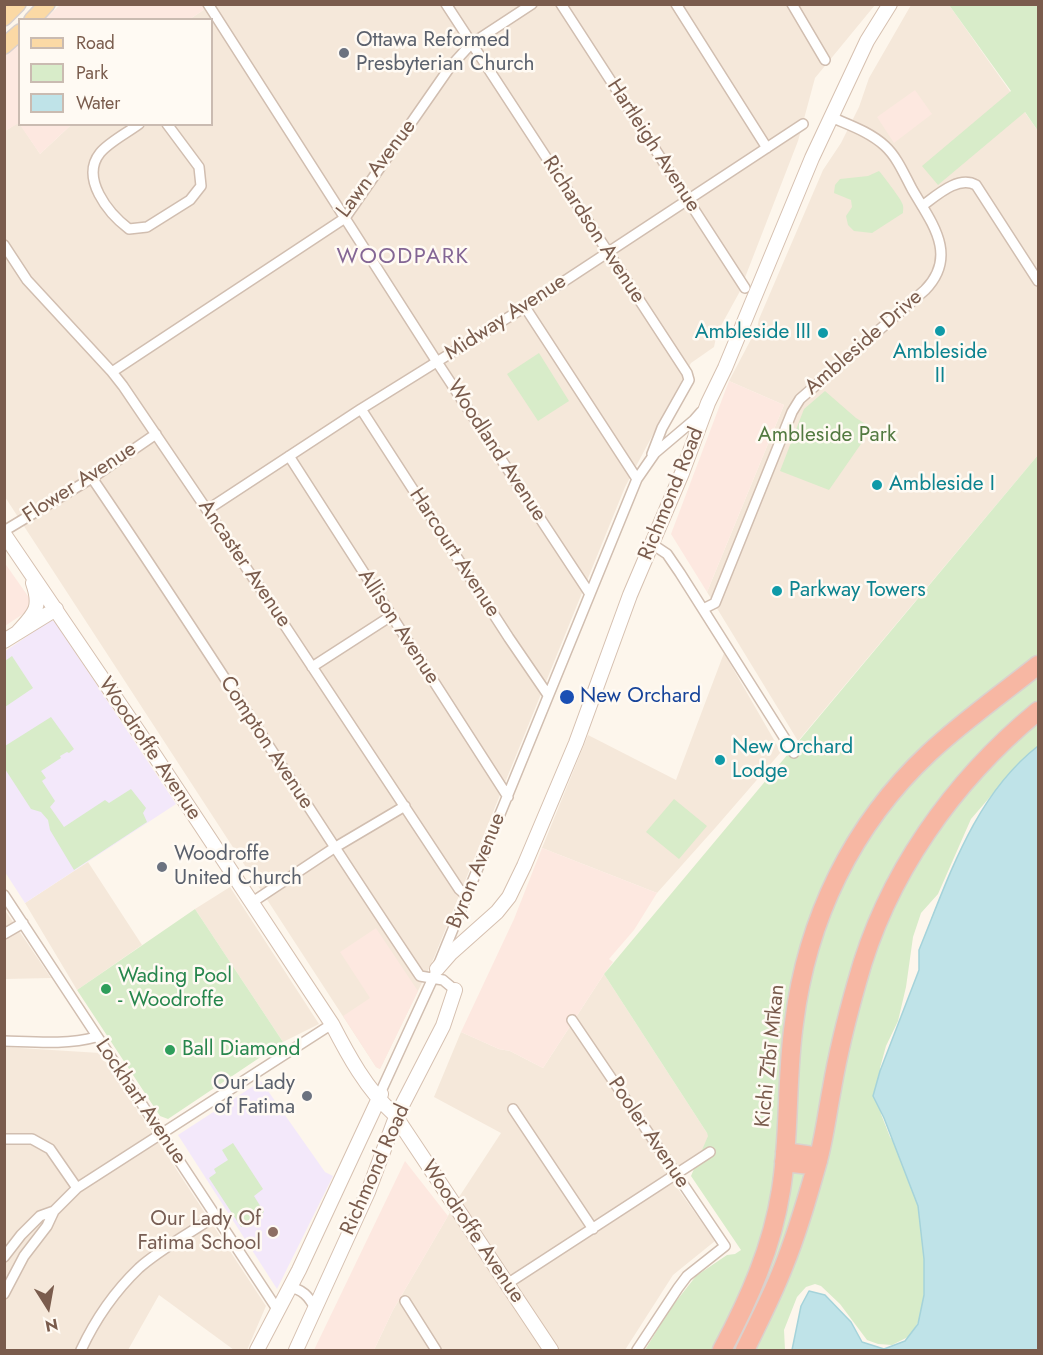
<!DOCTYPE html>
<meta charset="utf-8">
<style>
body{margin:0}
#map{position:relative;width:1043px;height:1355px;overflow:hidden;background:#fdf6ec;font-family:Jost,sans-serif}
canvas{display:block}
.frame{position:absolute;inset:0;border:6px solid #7a5c4d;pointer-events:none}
.legend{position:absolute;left:18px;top:18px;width:195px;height:108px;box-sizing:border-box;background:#fffaf3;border:2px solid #cabbb1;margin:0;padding:8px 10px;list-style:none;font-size:18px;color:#7a5c4d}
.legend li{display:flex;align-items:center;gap:12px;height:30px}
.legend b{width:30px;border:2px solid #cabbb1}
.north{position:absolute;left:18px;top:1277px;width:60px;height:60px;-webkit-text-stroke:4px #fffaf3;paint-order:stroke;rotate:169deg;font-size:16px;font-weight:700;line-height:24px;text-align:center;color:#7a5c4d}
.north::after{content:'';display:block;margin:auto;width:21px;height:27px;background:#7a5c4d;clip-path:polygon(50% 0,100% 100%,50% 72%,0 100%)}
</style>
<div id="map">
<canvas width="1043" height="1355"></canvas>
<div class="frame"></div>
<ul class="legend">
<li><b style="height:8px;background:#fbd9a5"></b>Road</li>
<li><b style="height:16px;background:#d8ecc9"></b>Park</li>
<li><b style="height:16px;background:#bfe3e8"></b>Water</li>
</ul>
<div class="north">N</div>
</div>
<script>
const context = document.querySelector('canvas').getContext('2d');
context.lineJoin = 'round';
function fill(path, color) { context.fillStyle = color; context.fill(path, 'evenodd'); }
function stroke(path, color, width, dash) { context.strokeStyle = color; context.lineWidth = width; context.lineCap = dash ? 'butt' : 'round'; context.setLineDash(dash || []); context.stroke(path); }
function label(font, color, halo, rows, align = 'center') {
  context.font = font + ' Jost,sans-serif'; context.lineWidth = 5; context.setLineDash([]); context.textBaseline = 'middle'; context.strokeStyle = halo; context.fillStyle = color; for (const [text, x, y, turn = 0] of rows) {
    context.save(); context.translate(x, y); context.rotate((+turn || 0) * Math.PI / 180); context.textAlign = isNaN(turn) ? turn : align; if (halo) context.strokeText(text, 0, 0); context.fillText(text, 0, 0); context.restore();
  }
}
const residential = new Path2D(`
 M211 5H875L815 78 798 141 739 293 717 333 714 347 691 363 625 487 433 960 380 1069 376 1067 5 497V131L19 122 40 154 71 125 212 124V20L190 19Z
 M911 5H949L1038 131V455L798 741 707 592 784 405 729 381 757 328 759 319 823 170 841 143 859 107 869 78Z
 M724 653 781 752 716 827 657 893 542 848 588 735 676 780Z
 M88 862 142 945 77 990 25 903Z
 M230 887 319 1024 283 1042 195 909Z
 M4 909 9 916 51 978 5 979Z
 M604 974 718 1150 673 1182 715 1241 673 1275 625 1350H374L393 1310 459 1197 501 1133 434 1097 461 1032 499 1049 510 1051 543 1068Z
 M4 1047 100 1053 266 1306 247 1350H234L159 1295 128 1350H5Z`);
const commercial = new Path2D(`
 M60 5H211L190 19 44 20Z
 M19 42V123L5 131V55Z
 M915 90 932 114 894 143 877 117Z
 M20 125H71L40 154Z
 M729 381 784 405 707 592 671 534Z
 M4 562 35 606 5 626H4Z
 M542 848 657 893 634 930 609 959 613 962 604 974 543 1068 510 1051 499 1049 461 1032 514 919Z
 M376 928 418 991 380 1069 376 1067 343 1016 370 998 340 952Z
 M405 1161 448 1216 393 1310 374 1350H314Z`);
const education = new Path2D(`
 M51 620 55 622 176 804 25 903 5 872 4 652Z
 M261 1081 325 1172 333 1176 277 1289 178 1135Z`);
const green = new Path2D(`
 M949 5H1038V131L1025 112 938 185 922 166 1011 91Z
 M879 171C882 174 901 199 902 203 904 206 903 210 903 213L872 233 854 231 848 225 846 216 852 207 851 200 834 193 835 185 840 179 868 176Z
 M539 353 569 401 538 421 507 374Z
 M825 391 856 418 872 428 829 490 780 471 804 409Z
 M1038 455V749L1009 775 971 819 938 894 921 913 913 937 906 987 898 1021 886 1046 880 1068 879 1098 881 1114 890 1137 899 1150 928 1234 924 1312 910 1336 892 1345 878 1344 867 1340 840 1304 821 1286 815 1284 806 1287 797 1297 784 1330 785 1350H645L670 1309 696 1276 727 1255 735 1254 741 1250 691 1176 708 1136 707 1133 604 974Z
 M12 656 33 688 5 707V661Z
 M51 717 74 749 69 753 67 752 60 756 61 758 41 771 46 778 42 781 55 801 50 807 64 827 105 800 109 803 131 789 146 808 143 813 147 822 74 870 50 830 48 820 41 812 31 809 5 769V746Z
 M674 799 707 826 679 859 646 832Z
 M195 909 283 1042 168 1119 160 1116 77 990Z
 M233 1143 263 1189 254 1196 264 1212 241 1227 209 1178 216 1173 214 1169 228 1160 222 1150Z`);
const water = new Path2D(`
 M1038 746V1350H792L801 1306 809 1291 825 1295 851 1322 862 1342 884 1349 905 1341 918 1324 924 1295V1259L918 1206 884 1118 873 1096 880 1071 919 970V950C949 877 974 796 1038 746Z`);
const street = new Path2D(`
 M208 4 437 362 590 594
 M446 4 687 373 689 380 662 428 652 454
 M561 4 745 288
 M676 4 767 148
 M792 4 825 60
 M139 124C127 133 109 142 100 153 80 178 108 213 129 229L147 227 190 200 201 186 199 167 167 124
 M922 206C936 196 958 175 976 185L1038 281
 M4 245 27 280 112 372 123 386 266 597 459 889 467 896
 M525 307 637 479
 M112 372 345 218 450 67 471 44 532 4
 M361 409 509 638 548 695
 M289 456 508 797
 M92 478C204 642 309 811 420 976L443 980 455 990
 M207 510 361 409 525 307 803 124
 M4 531 92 478 156 434
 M652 544 667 554 680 573 794 753
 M703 609 715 603 792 412 800 399 925 290C959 255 931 222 912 189 904 174 897 157 885 146 870 132 849 125 831 117
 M312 667 391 616
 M4 895 277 1309
 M251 903 334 848 405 806
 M4 934 23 923
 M572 1020 725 1246 687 1276 678 1288 637 1350
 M4 1041C35 1042 67 1045 96 1037
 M382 1089 433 978 637 479 655 453 694 420 701 412
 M513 1109 593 1229
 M4 1139H32L50 1149 77 1188
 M4 1257 21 1235 40 1216 54 1211 77 1188 332 1024
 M507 1284 710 1152
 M289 1288C302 1288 309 1297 315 1308
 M4 1294 24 1256 47 1226 54 1211
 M405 1301 436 1350
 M81 1350C95 1320 115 1291 139 1268 160 1249 192 1232 215 1216`);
const secondary = new Path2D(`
 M4 534 155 756 332 1024C348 1055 367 1090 393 1113
 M17 633C34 614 42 609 33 583
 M4 641 56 609
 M437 969 451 953 497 912 509 897 524 866 576 743 630 595 682 473 708 403 725 368 812 158 867 41 890 4
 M392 1111 551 1350
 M257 1350 299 1270 381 1094
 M296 1350 368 1192 396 1117 443 1026 455 990`);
const primary = new Path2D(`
 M4 18 18 4
 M32 20 47 4
 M4 46 20 32`);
const highway = new Path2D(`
 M784 1162 810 1165 818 1161 813 1156 785 1152
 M722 1350C749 1299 772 1248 781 1190 790 1135 786 1078 794 1023 807 919 852 825 929 753 962 722 1003 693 1038 665
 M745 1350C758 1323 772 1296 783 1268 797 1234 807 1199 817 1164 824 1140 827 1114 832 1088 838 1053 847 1017 857 982 886 875 953 781 1038 711`);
const markers = [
 [344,53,6,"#6b7280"],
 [940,331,6,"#0f9aa8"],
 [823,333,6,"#0f9aa8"],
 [877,485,6,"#0f9aa8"],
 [777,591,6,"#0f9aa8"],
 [567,697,8,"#1a4fb4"],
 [720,760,6,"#0f9aa8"],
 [162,867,6,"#6b7280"],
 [106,989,6,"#2e9e5b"],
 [170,1050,6,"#2e9e5b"],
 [307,1096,6,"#6b7280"],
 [273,1232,6,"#8d6e63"]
];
const worshipNames = [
 ["Ottawa Reformed",356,41],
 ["Presbyterian Church",356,65],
 ["Woodroffe",174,855],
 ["United Church",174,879],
 ["Our Lady",295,1084,"right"],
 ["of Fatima",295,1108,"right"]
];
const streetNames = [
 ["Hartleigh Avenue",653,146,57],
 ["Lawn Avenue",377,169,-53],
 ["Richardson Avenue",593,230,57],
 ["Midway Avenue",506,318,-33],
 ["Ambleside Drive",864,343,-41],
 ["Woodland Avenue",496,451,57],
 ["Flower Avenue",80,483,-33],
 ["Richmond Road",672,494,-68],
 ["Harcourt Avenue",454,553,57],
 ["Ancaster Avenue",244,564,56],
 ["Allison Avenue",398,627,57],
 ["Compton Avenue",266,743,57],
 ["Woodroffe Avenue",149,749,56],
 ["Byron Avenue",477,871,-68],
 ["Kichi Zībī Mīkan",771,1056,-84],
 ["Lockhart Avenue",140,1102,56],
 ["Pooler Avenue",648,1133,56],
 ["Richmond Road",376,1170,-66],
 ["Woodroffe Avenue",472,1232,56]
];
const cultureNames = [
 ["Ambleside III",811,333,"right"],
 ["Ambleside",940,353,"center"],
 ["II",940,377,"center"],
 ["Ambleside I",889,485],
 ["Parkway Towers",789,591],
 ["New Orchard",732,748],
 ["Lodge",732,772]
];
const parkNames = [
 ["Ambleside Park",827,436]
];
const transitNames = [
 ["New Orchard",580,697]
];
const leisureNames = [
 ["Wading Pool",118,977],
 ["- Woodroffe",118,1001],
 ["Ball Diamond",182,1050]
];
const educationNames = [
 ["Our Lady Of",261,1220],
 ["Fatima School",261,1244]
];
const neighbourhoodNames = [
 ["WOODPARK",403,258]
];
fill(residential, '#f5e8da');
fill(commercial, '#fde8e0');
fill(education, '#f3e8fa');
fill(green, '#d8ecc9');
fill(water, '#bfe3e8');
stroke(water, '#a5d3da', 1.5);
stroke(street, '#d1beb0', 12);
stroke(secondary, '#d6c0b0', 16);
stroke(primary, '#dad1cd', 18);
stroke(highway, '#dad1cd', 21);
stroke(street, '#fff', 9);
stroke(secondary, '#fff', 14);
stroke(primary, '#fbd9a5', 15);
stroke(highway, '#f7b7a3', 18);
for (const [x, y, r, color] of markers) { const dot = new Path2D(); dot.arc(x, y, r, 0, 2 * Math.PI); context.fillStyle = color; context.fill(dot); stroke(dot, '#fffaf3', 2); }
label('21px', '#5b616d', '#fffaf3', worshipNames, 'left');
label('21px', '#7a5c4d', '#fffaf3', streetNames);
label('21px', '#0d838f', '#fffaf3', cultureNames, 'left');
label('21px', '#537a41', '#fffaf3', parkNames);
label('21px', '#164399', '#fffaf3', transitNames, 'left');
label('21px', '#27864d', '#fffaf3', leisureNames, 'left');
label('21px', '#785e54', '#fffaf3', educationNames, 'right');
context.letterSpacing = '1.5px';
label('22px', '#846695', '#fffaf3', neighbourhoodNames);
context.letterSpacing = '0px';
</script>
